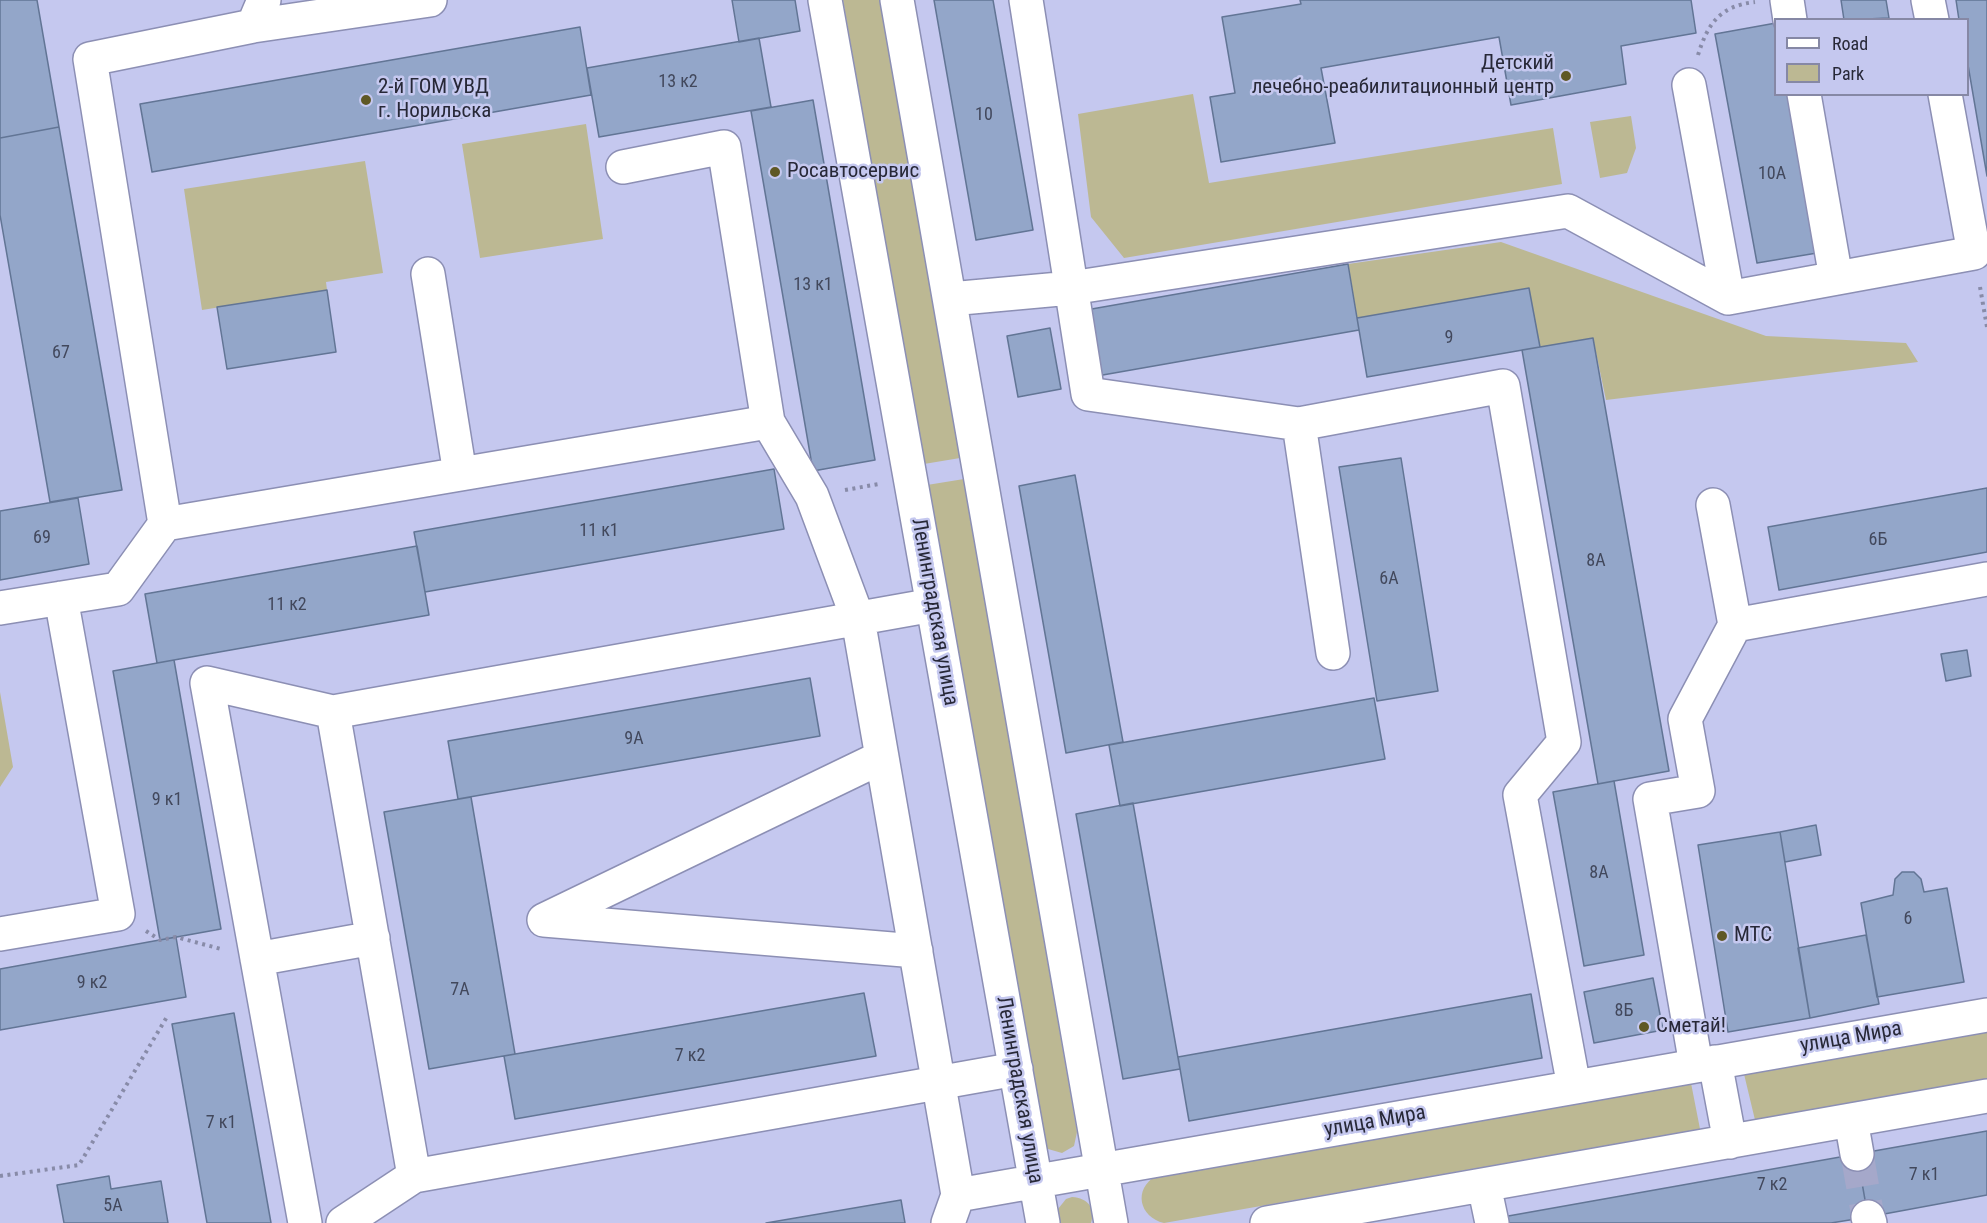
<!DOCTYPE html>
<meta charset="utf-8">
<style>
body{margin:0}
#map{position:relative;width:1987px;height:1223px;overflow:hidden;background:#c5c8ef;font-family:"Roboto Condensed",sans-serif}
canvas{display:block}
.legend{position:absolute;left:1774px;top:18px;width:195px;height:78px;box-sizing:border-box;background:#c5c8ef;border:2px solid #8688a5;margin:0;padding:8px 10px;list-style:none;font-size:18px;color:#272837}
.legend li{display:flex;align-items:center;gap:12px;height:30px}
.legend b{width:30px;border:2px solid #8688a5}
</style>
<div id="map">
<canvas width="1987" height="1223"></canvas>
<ul class="legend">
<li><b style="height:8px;background:#fff"></b>Road</li>
<li><b style="height:16px;background:#bcb893"></b>Park</li>
</ul>
</div>
<script>
const context = document.querySelector('canvas').getContext('2d');
context.lineJoin = 'round';
function fill(path, color) { context.fillStyle = color; context.fill(path, 'evenodd'); }
function stroke(path, color, width, dash) { context.strokeStyle = color; context.lineWidth = width; context.lineCap = dash ? 'butt' : 'round'; context.setLineDash(dash || []); context.stroke(path); }
function label(font, color, halo, rows, align = 'center') {
  context.font = font + ' "Roboto Condensed",sans-serif'; context.lineWidth = 5; context.setLineDash([]); context.textBaseline = 'middle'; context.strokeStyle = halo; context.fillStyle = color; for (const [text, x, y, turn = 0] of rows) {
    context.save(); context.translate(x, y); context.rotate((+turn || 0) * Math.PI / 180); context.textAlign = isNaN(turn) ? turn : align; if (halo) context.strokeText(text, 0, 0); context.fillText(text, 0, 0); context.restore();
  }
}
const green = new Path2D(`
 M843 0H880L960 458 924 464Z
 M1193 94 1209 183 1553 128 1562 184 1124 258 1091 217 1078 114Z
 M1631 116 1636 148 1627 173 1600 178 1590 122Z
 M586 124 603 239 480 258 462 144Z
 M365 161 383 273 326 282 327 290 202 310 184 189Z
 M1501 242 1766 336 1906 343 1918 362 1606 400 1593 338 1540 347 1529 288 1357 318 1348 264Z
 M964 479 1077 1132 1074 1146 1062 1153 1048 1149 1043 1144 927 485Z
 M0 692 13 767 0 787Z
 M1987 1032V1080L1755 1120 1744 1074Z
 M1691 1083 1700 1129 1164 1223C1139 1217 1133 1189 1156 1176Z
 M1072 1197C1088 1198 1096 1208 1091 1223H1059L1058 1209 1066 1199Z`);
const building = new Path2D(`
 M0 0H37L59 127 0 138Z
 M732 0H795L800 31 739 42Z
 M934 0H993L1033 230 976 240Z
 M1300 0H1691L1696 33 1621 46 1626 84 1511 105 1499 37 1321 68 1335 143 1221 162 1210 97 1235 93 1222 17 1301 4Z
 M1841 0H1886L1889 18 1844 20Z
 M1956 0H1987V176L1968 65V20H1959Z
 M1776 23V94H1788L1817 253 1757 263 1715 34Z
 M580 27 591 95 152 172 140 104Z
 M759 38 771 107 599 137 587 68Z
 M813 100 875 460 813 471 751 111Z
 M59 127 122 490 50 502 0 215V138Z
 M1348 264 1359 330 1097 376 1086 310Z
 M1529 288 1540 347 1367 377 1357 318Z
 M327 290 336 352 227 369 217 307Z
 M1050 328 1061 389 1018 397 1007 336Z
 M1593 338 1669 771 1598 784 1522 350Z
 M1401 458 1438 691 1377 701 1339 467Z
 M774 469 784 529 425 592 414 532Z
 M1075 475 1123 742 1066 753 1019 486Z
 M1987 488V552L1779 590 1768 527Z
 M78 498 89 564 0 580V511Z
 M417 546 429 615 157 663 145 594Z
 M1967 650 1971 676 1946 681 1941 654Z
 M174 660 221 929 160 940 113 671Z
 M810 678 820 736 458 799 448 741Z
 M1374 698 1385 759 1120 806 1109 745Z
 M1614 781 1644 955 1584 966 1553 792Z
 M471 797 515 1054 429 1069 384 812Z
 M1133 803 1180 1069 1123 1079 1076 814Z
 M1816 825 1821 855 1785 862 1780 832Z
 M1780 832 1810 1018 1728 1032 1698 845Z
 M1902 872H1914L1921 879 1924 892 1947 888 1964 982 1877 997 1861 903 1893 895 1895 879Z
 M1866 935 1879 1004 1810 1018 1798 948Z
 M176 937 186 997 0 1030V969Z
 M1653 978 1663 1030 1594 1043 1584 992Z
 M864 993 876 1056 515 1119 504 1056Z
 M1531 994 1542 1058 1189 1121 1178 1057Z
 M234 1013 271 1223H207L172 1024Z
 M1987 1131V1195L1868 1217 1857 1154Z
 M1857 1154 1868 1217 1831 1223H1498L1497 1218Z
 M109 1176 111 1189 161 1181 168 1223H64L57 1185Z
 M901 1200 905 1223H766Z`);
const minorTunnel = new Path2D(`
 M1857 1154 1868 1217`);
const path = new Path2D(`
 M1698 55C1708 23 1720 6 1755 2
 M1980 287 1987 327
 M845 490 879 484
 M146 931 160 940 176 937 221 949
 M0 1176 79 1165 168 1015`);
const minor = new Path2D(`
 M825 0 1043 1223
 M897 0 1111 1223
 M1026 0 1088 394 1299 424 1503 386 1564 742 1520 795 1574 1087
 M1787 0 1790 20
 M1928 0 1932 20
 M253 26 430 0
 M1689 85 1728 298
 M1804 94 1836 278
 M623 167 724 147 768 422
 M428 274 460 474
 M950 299 1071 288 1568 211 1728 298 1974 253 1945 94
 M1299 424 1333 653
 M1713 505 1735 625 1987 579
 M165 524 768 422 812 496 858 619 958 1195
 M933 605 333 712 414 1176 1016 1069
 M0 608 118 589 165 524 90 59 253 26 264 0
 M882 757 544 920 916 951
 M0 934 118 914 61 598
 M257 959 373 938
 M1715 1062 1730 1142
 M1696 1065 1650 799 1698 791 1685 719 1735 625
 M1851 1120 1857 1154
 M1484 1185 1492 1223
 M1868 1217 1870 1223
 M305 1223 207 683 333 712
 M343 1223 414 1176
 M948 1223 958 1195 1987 1015
 M1267 1223 1987 1096`);
const markers = [
 [1566,76,6,"#5f5825"],
 [366,100,6,"#5f5825"],
 [775,172,6,"#5f5825"],
 [1722,936,6,"#5f5825"],
 [1644,1027,6,"#5f5825"]
];
const numberNames = [
 ["13 к2",678,82],
 ["10",984,115],
 ["10А",1772,174],
 ["13 к1",813,285],
 ["9",1449,338],
 ["67",61,353],
 ["11 к1",599,531],
 ["69",42,538],
 ["6Б",1878,540],
 ["8А",1596,561],
 ["6А",1389,579],
 ["11 к2",287,605],
 ["9А",634,739],
 ["9 к1",167,800],
 ["8А",1599,873],
 ["6",1908,919],
 ["9 к2",92,983],
 ["7А",460,990],
 ["8Б",1624,1011],
 ["7 к2",690,1056],
 ["7 к1",221,1123],
 ["7 к1",1924,1175],
 ["7 к2",1772,1185],
 ["5А",113,1206]
];
const poiNames = [
 ["Детский",1554,64,"right"],
 ["лечебно-реабилитационный центр",1554,88,"right"],
 ["2-й ГОМ УВД",378,88],
 ["г. Норильска",378,112],
 ["Росавтосервис",787,172],
 ["МТС",1734,936],
 ["Сметай!",1656,1027]
];
const streetNames = [
 ["Ленинградская улица",934,612,80],
 ["улица Мира",1851,1038,-10],
 ["Ленинградская улица",1019,1090,80],
 ["улица Мира",1375,1122,-10]
];
fill(green, '#bcb893');
fill(building, '#93a6c9');
stroke(building, '#627595', 1.5);
stroke(minorTunnel, '#a5a8ca', 33, [33, 16]);
stroke(minor, '#8c8fb4', 36);
stroke(path, '#888ba8', 4, [3, 4.5]);
stroke(minor, '#fff', 33);
for (const [x, y, r, color] of markers) { const dot = new Path2D(); dot.arc(x, y, r, 0, 2 * Math.PI); context.fillStyle = color; context.fill(dot); stroke(dot, '#c5c8ef', 2); }
label('18px', '#42485c', null, numberNames);
label('21px', '#272837', '#c5c8ef', poiNames, 'left');
label('21px', '#272837', '#c5c8ef', streetNames);
</script>
